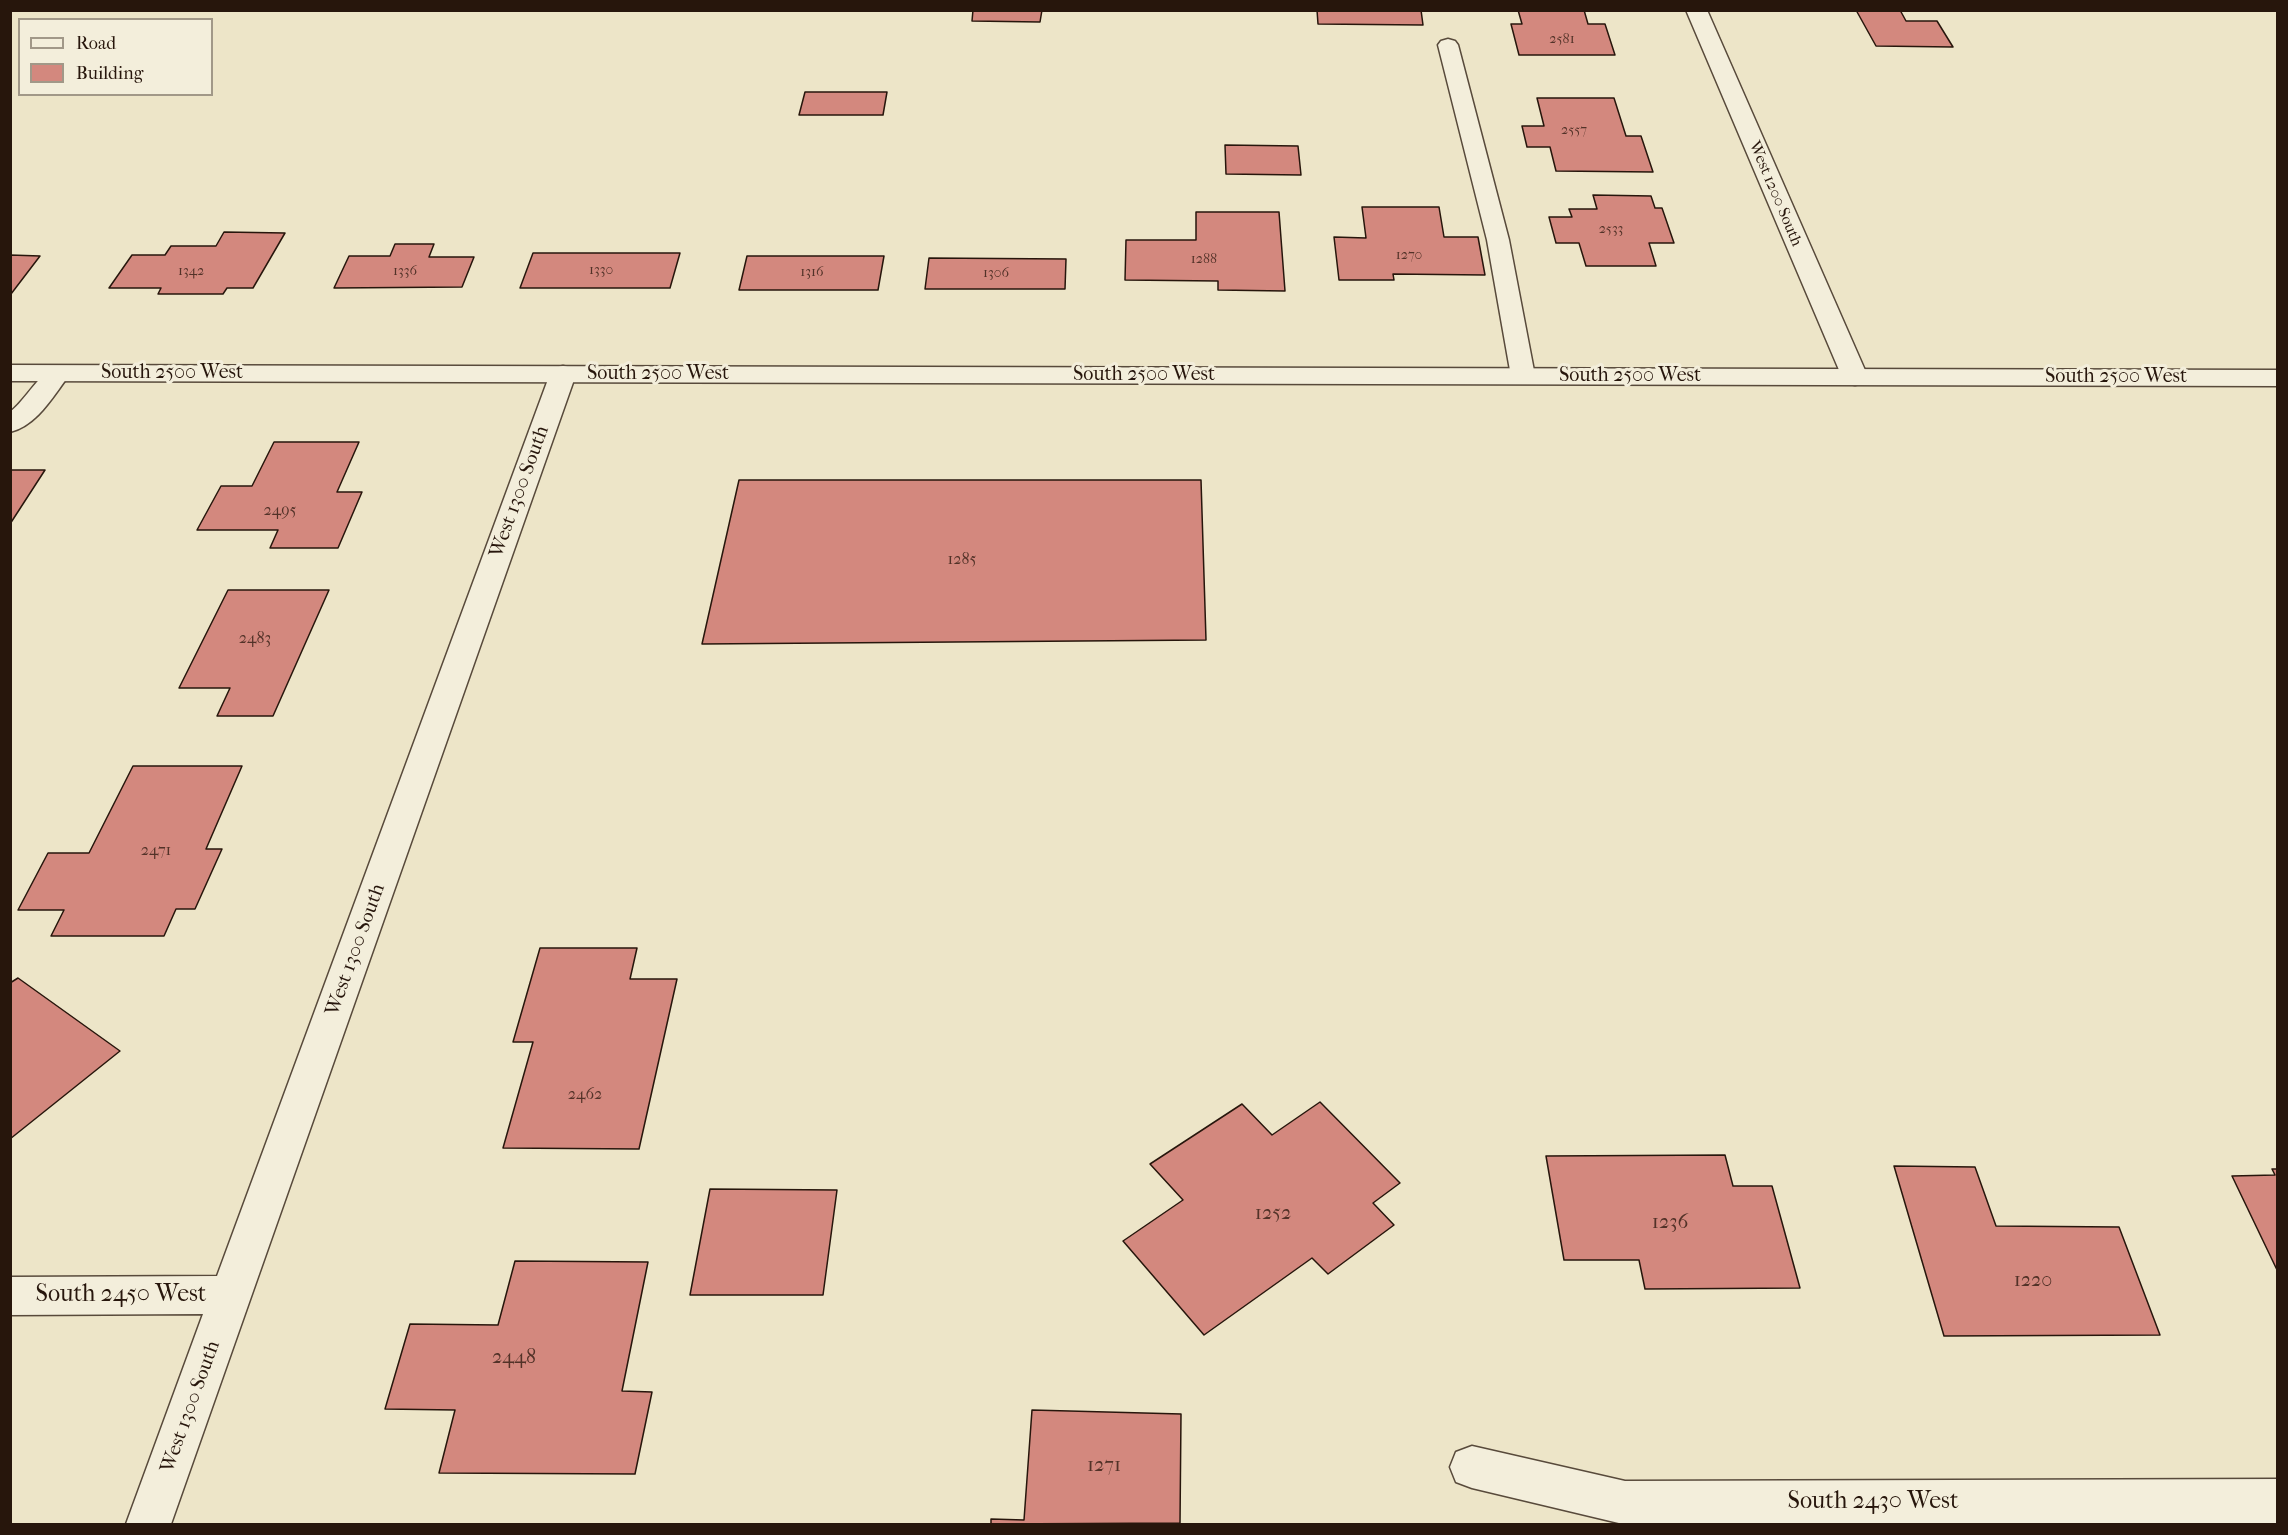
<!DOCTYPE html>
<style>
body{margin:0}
#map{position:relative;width:2288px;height:1535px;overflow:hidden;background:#ede5c8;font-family:"IM FELL French Canon",serif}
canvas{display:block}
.frame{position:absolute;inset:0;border:12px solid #27160c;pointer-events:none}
.legend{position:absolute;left:18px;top:18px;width:195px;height:78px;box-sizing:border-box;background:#f3eedb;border:2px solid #a19888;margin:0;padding:8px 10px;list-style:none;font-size:18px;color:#27160c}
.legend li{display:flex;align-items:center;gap:12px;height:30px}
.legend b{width:30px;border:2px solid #a19888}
</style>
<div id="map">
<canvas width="2288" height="1535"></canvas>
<div class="frame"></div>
<ul class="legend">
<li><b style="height:8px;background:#f3eedb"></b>Road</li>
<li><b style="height:16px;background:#d3887e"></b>Building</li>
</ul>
</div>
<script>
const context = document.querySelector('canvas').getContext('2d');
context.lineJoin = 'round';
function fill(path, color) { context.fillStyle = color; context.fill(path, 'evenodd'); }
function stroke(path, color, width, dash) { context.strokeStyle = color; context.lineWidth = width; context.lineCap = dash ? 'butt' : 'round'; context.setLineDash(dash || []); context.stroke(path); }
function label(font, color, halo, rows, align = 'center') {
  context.font = font + ' "IM FELL French Canon",serif'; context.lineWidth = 6; context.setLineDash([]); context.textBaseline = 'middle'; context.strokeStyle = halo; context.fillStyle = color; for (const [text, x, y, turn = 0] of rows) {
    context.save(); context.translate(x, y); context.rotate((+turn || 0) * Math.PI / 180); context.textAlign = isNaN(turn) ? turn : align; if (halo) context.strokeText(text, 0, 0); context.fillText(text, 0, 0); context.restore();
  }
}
const building = new Path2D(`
 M973 10H1042L1040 22 972 21Z
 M1317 10H1421L1423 25 1318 24Z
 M1518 10H1584L1588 24H1605L1615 55H1519L1511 24H1522Z
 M1856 10H1900L1906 21H1937L1953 47 1876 46Z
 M805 92H887L883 115H799Z
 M1537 98H1614L1626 136H1641L1653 172 1556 171 1550 147H1527L1522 126H1544Z
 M1225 145 1298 146 1301 175 1226 174Z
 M1593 195 1651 196 1655 208H1662L1674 243H1649L1656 266H1586L1579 243H1556L1549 217H1572L1569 209H1597Z
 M1362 207H1439L1444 237H1478L1485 275 1393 274 1394 280H1339L1334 237 1366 238Z
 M1196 212H1279L1285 291 1218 290V281L1125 280 1126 240H1196Z
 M224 232 285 233 253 288H227L223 294H158L161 288H109L132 255H165L171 246H216Z
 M395 244H434L429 257H474L462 287 334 288 349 256H390Z
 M533 253H680L670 288H520Z
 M10 255 40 256 11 294H10Z
 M747 256H884L878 290H739Z
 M929 258 1066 259 1065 289H925Z
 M274 442H359L337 492H362L338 548H270L278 530H197L221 486H252Z
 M10 470H45L10 524Z
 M739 480H1201L1206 640 702 644Z
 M228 590H329L273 716H217L230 688H179Z
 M133 766H242L206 849H222L195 909H176L164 936H51L64 910H18L48 853H89Z
 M540 948H637L630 979H677L639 1149 503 1148 533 1042H513Z
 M18 978 120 1051 10 1139V983Z
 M1320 1102 1400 1183 1373 1203 1394 1225 1328 1274 1312 1258 1204 1335 1123 1241 1183 1200 1150 1164 1242 1104 1272 1135Z
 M1725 1155 1733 1186H1772L1800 1288 1645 1289 1639 1260H1564L1546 1156Z
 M1894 1166 1975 1167 1996 1226 2119 1227 2160 1335 1944 1336Z
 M2272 1169H2278V1272L2232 1176 2275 1175Z
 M710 1189 837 1190 823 1295H690Z
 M515 1261 648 1262 622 1391 652 1392 635 1474 439 1473 455 1410 385 1409 410 1324 498 1325Z
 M1032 1410 1181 1414 1180 1523 991 1524V1519L1024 1520Z`);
const service = new Path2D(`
 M1448 39 1455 41 1458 45 1509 240 1535 376 1532 381 1523 383 1514 381 1511 376 1487 240 1438 45 1441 41Z
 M58 366 67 368 70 373 67 378C52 398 36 426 10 432V412C26 400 41 370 58 366Z`);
const minor = new Path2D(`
 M1686 10H1707L1868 377 1864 383 1855 385 1846 383 1842 377Z
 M563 366 572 368 576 374 171 1524H126L203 1314 10 1315V1277L217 1276 550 374 554 368Z
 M1472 1446 1625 1481 2278 1479V1523L1623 1524 1472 1488 1456 1482 1450 1467 1456 1452Z`);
const tertiary = new Path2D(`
 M10 365 2278 370V386L10 381Z`);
const farNumbernames = [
 ["2581",1562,40],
 ["2557",1574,131],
 ["2533",1611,230],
 ["1270",1409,256],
 ["1288",1204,260],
 ["1330",601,271],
 ["1342",191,272],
 ["1336",405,272],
 ["1316",812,273],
 ["1306",996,274]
];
const farStreetnames = [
 ["West 1200 South",1775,194,67]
];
const numberNames = [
 ["2495",280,511],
 ["1285",962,560],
 ["2483",255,639],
 ["2471",156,851],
 ["2462",585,1095]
];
const streetNames = [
 ["South 2500 West",172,373],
 ["South 2500 West",658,374],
 ["South 2500 West",1144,375],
 ["South 2500 West",1630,376],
 ["South 2500 West",2116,377],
 ["West 1300 South",520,492,-70],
 ["West 1300 South",356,950,-70],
 ["West 1300 South",191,1407,-70]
];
const nearNumbernames = [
 ["1252",1273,1214],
 ["1236",1670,1223],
 ["1220",2033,1281],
 ["2448",514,1358],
 ["1271",1104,1466]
];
const nearStreetnames = [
 ["South 2450 West",121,1295],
 ["South 2430 West",1873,1502]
];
fill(building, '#d3887e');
stroke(building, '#27160c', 1.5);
stroke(service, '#584a3b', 3);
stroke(minor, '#584a3b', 3);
stroke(tertiary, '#584a3b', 3);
fill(service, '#f3eedb');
fill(minor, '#f3eedb');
fill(tertiary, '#f3eedb');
label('14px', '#523228', null, farNumbernames);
label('16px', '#27160c', '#f3eedb', farStreetnames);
label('16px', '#523228', null, numberNames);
label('20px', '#27160c', '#f3eedb', streetNames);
label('20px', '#523228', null, nearNumbernames);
label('24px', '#27160c', '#f3eedb', nearStreetnames);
</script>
